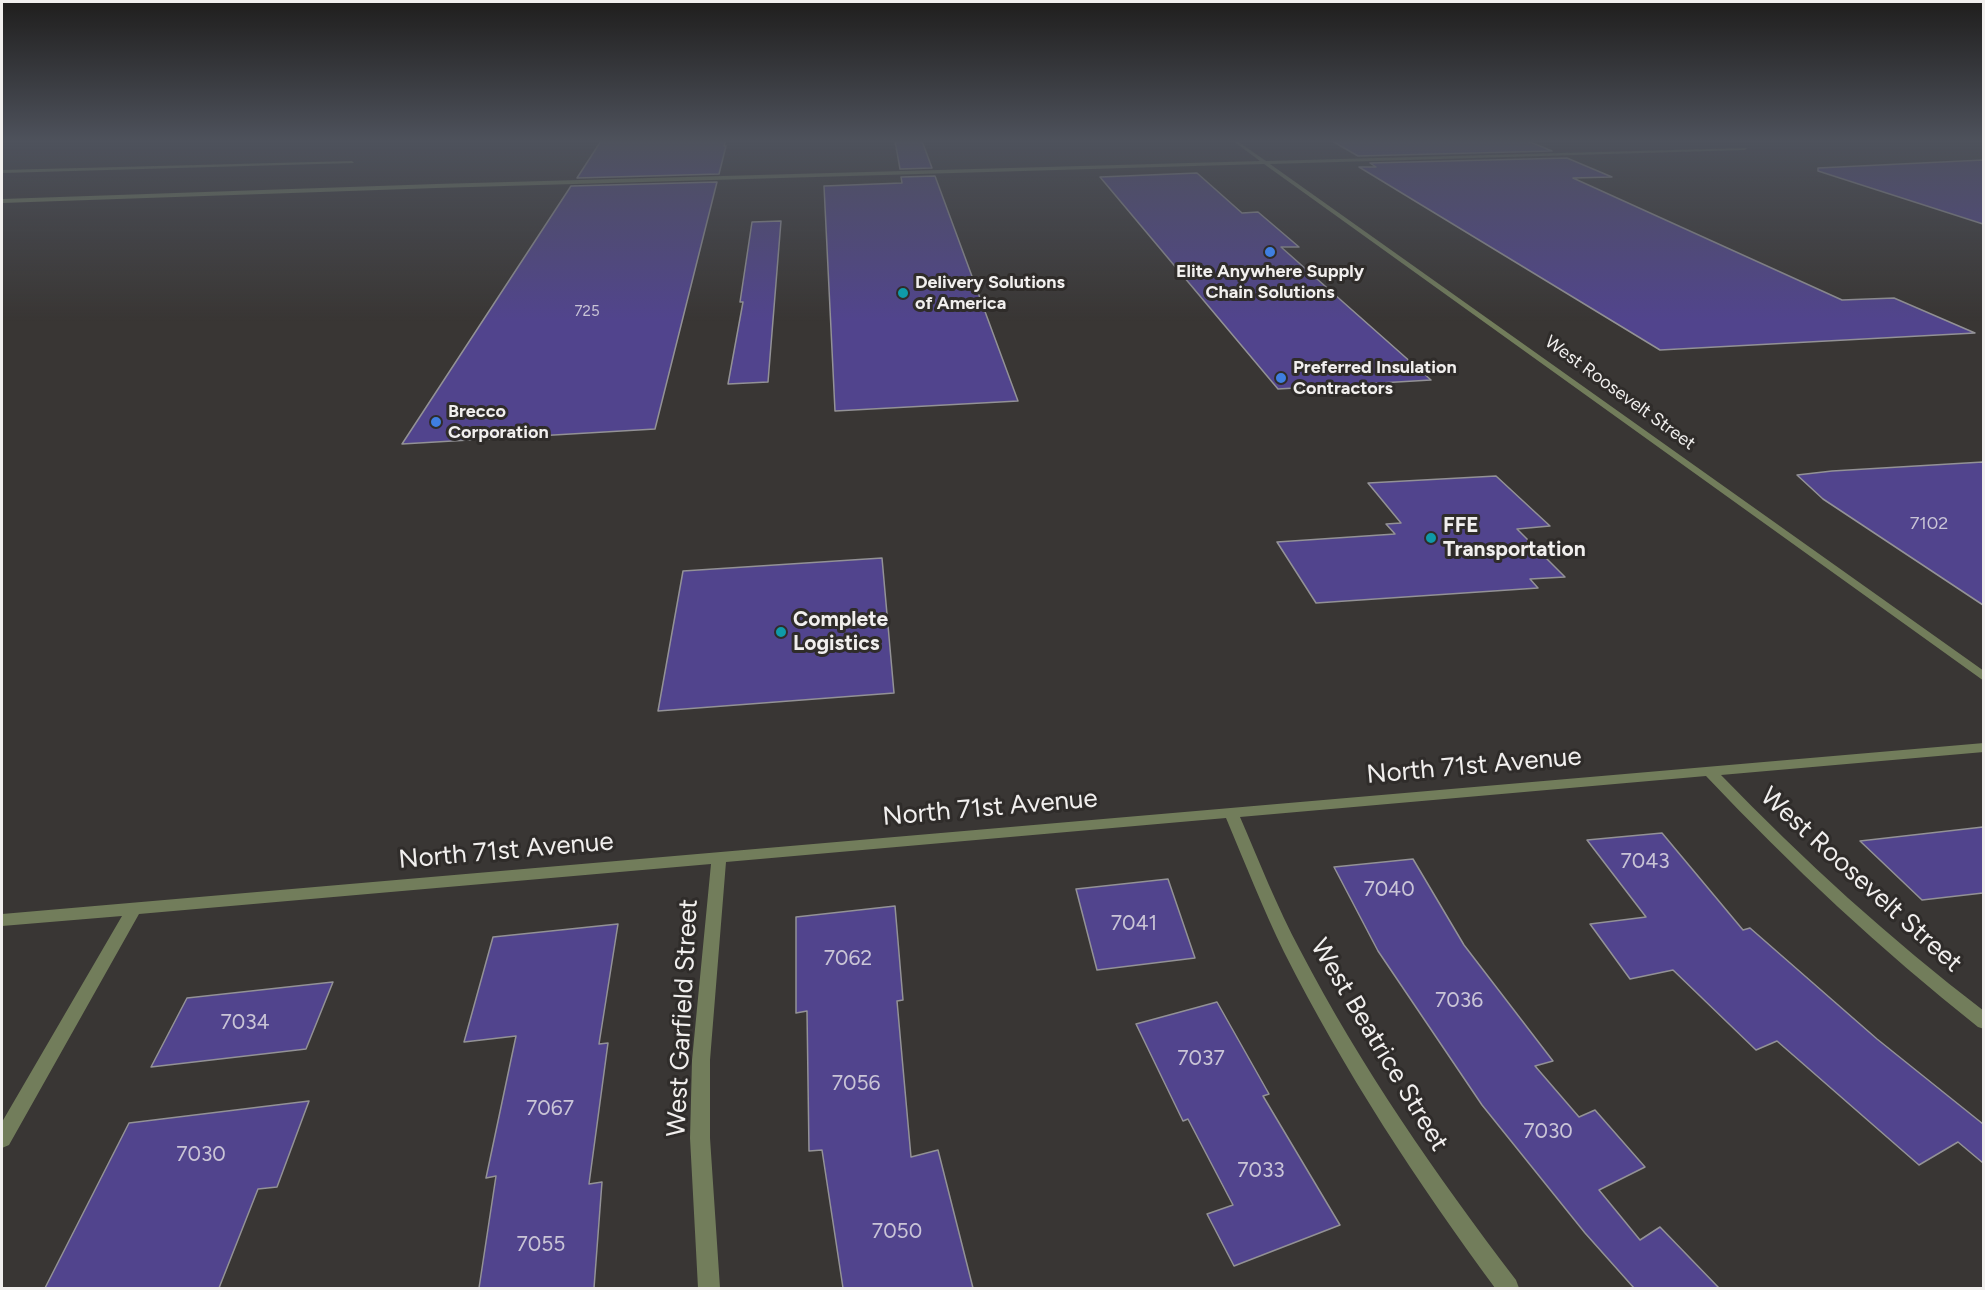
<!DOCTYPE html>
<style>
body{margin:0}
#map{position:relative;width:1985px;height:1290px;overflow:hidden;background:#393634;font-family:Figtree,sans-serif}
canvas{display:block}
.frame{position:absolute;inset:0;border:3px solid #f1efee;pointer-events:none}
</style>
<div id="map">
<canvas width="1985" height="1290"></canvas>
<div class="frame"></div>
</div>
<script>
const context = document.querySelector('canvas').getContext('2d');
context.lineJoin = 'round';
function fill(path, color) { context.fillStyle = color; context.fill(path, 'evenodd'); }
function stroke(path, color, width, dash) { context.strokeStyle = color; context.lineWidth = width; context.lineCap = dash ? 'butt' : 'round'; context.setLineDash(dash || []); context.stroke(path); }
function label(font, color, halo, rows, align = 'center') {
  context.font = font + ' Figtree,sans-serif'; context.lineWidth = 6; context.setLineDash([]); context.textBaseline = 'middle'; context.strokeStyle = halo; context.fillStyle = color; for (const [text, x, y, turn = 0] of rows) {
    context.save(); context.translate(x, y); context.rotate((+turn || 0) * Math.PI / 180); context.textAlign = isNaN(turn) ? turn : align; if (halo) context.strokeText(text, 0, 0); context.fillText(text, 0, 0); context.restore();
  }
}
const building = new Path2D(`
 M601 141H726L724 146H726L719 174 577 178Z
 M895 141H922L932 168 900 169Z
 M1332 141H1528L1552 151 1358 156Z
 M1567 158 1612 177 1573 178 1842 300 1894 298 1975 333 1660 350 1359 167H1376L1370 163Z
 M1983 160V224L1818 171V168Z
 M1197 173 1242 213 1258 212 1299 247H1281L1431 380 1278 389 1100 177Z
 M935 176 1018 401 835 411 824 186 902 183 901 177Z
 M717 182 655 429 402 444 571 186Z
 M781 221 768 382 728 384 743 302H740L752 222Z
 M1983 462V605L1823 499 1797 475 1832 471Z
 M1496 476 1550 526 1517 529 1565 577 1530 579 1538 588 1316 603 1277 542 1395 534 1386 524 1401 523 1368 483Z
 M882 558 894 693 658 711 683 571Z
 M1983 827V893L1922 900 1860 841Z
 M1662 833 1743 930 1750 928 1877 1039 1983 1124V1163L1958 1142 1919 1165 1777 1041 1756 1050 1673 970 1630 979 1590 924 1646 917 1587 840Z
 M1413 859 1464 945 1553 1061 1535 1066 1579 1117 1595 1110 1645 1167 1599 1190 1640 1240 1660 1227 1719 1288H1634L1585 1233 1482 1105 1378 951 1334 867Z
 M1168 879 1195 958 1097 970 1076 889Z
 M895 906 903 1000 897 1001 911 1157 938 1150 973 1288H843L822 1150 809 1151 807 1011 796 1013V917Z
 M618 924 599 1044 608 1043 589 1184 602 1182 594 1288H479L496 1176 486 1178 516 1036 464 1042 493 937Z
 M333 982 306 1049 151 1067 187 998Z
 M1217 1002 1269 1094 1263 1096 1340 1225 1234 1266 1207 1214 1233 1205 1188 1119 1183 1121 1136 1024Z
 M309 1101 277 1187 258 1189 219 1288H45L129 1123Z`);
const lane = new Path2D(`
 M352 161 354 163 2 173V170Z`);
const street = new Path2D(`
 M1233 141H1237L1266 161 1747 148 1745 150 1270 164 1984 671V681L1264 164 436 188 2 203V199L436 184 1260 161Z
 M1984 743V752L1721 775C1803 860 1890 939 1984 1011V1029L1978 1027C1881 950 1791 866 1706 776L1240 817C1259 861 1277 907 1300 950 1361 1067 1436 1175 1516 1280L1519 1288H1495C1417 1182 1344 1071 1284 952 1263 909 1245 863 1226 818L726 862 710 1060V1138L720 1288H698L690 1138 692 1060 711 864 139 914 9 1145 2 1148V1122L122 916 2 926V914Z`);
const markers = [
 [1270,252,6,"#3f7fe0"],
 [903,293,6,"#0f9aa8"],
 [1281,378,6,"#3f7fe0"],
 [436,422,6,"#3f7fe0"],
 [1431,538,6,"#0f9aa8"],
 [781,632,6,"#0f9aa8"]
];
const farNumbernames = [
 ["725",587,312]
];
const farPoinames = [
 ["Elite Anywhere Supply",1270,272,"center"],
 ["Chain Solutions",1270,293,"center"],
 ["Delivery Solutions",915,283],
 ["of America",915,304],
 ["Preferred Insulation",1293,368],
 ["Contractors",1293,389],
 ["Brecco",448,412],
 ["Corporation",448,433]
];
const farStreetnames = [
 ["West Roosevelt Street",1620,393,36]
];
const numberNames = [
 ["7102",1929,524]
];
const poiNames = [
 ["FFE",1443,526],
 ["Transportation",1443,550],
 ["Complete",793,620],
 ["Logistics",793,644]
];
const nearNumbernames = [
 ["7043",1645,862],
 ["7040",1389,890],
 ["7041",1134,924],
 ["7062",848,959],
 ["7036",1459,1001],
 ["7034",245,1023],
 ["7037",1201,1059],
 ["7056",856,1084],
 ["7067",550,1109],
 ["7030",1548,1132],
 ["7030",201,1155],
 ["7033",1261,1171],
 ["7050",897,1232],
 ["7055",541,1245]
];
const nearStreetnames = [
 ["North 71st Avenue",1474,766,-5],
 ["North 71st Avenue",990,808,-5],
 ["North 71st Avenue",506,851,-5],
 ["West Roosevelt Street",1861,880,42],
 ["West Garfield Street",683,1018,-87],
 ["West Beatrice Street",1379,1045,59]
];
fill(building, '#51448d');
stroke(building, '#939296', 1.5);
fill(lane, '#727d5b');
fill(street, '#727d5b');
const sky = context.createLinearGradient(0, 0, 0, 321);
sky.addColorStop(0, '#1f1e1d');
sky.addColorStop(0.44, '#4e525c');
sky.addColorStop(1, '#4e525c00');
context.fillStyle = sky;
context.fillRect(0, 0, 1985, 321);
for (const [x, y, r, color] of markers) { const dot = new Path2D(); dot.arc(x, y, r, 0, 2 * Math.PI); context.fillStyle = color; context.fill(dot); stroke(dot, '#2f2c2a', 2); }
label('15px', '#c9c4d6', null, farNumbernames);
label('bold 18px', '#f1efee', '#2f2c2a', farPoinames, 'left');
label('18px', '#f1efee', '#2f2c2a', farStreetnames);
label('18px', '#c9c4d6', null, numberNames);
label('bold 21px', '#f1efee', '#2f2c2a', poiNames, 'left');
label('21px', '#c9c4d6', null, nearNumbernames);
label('26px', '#f1efee', '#2f2c2a', nearStreetnames);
</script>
